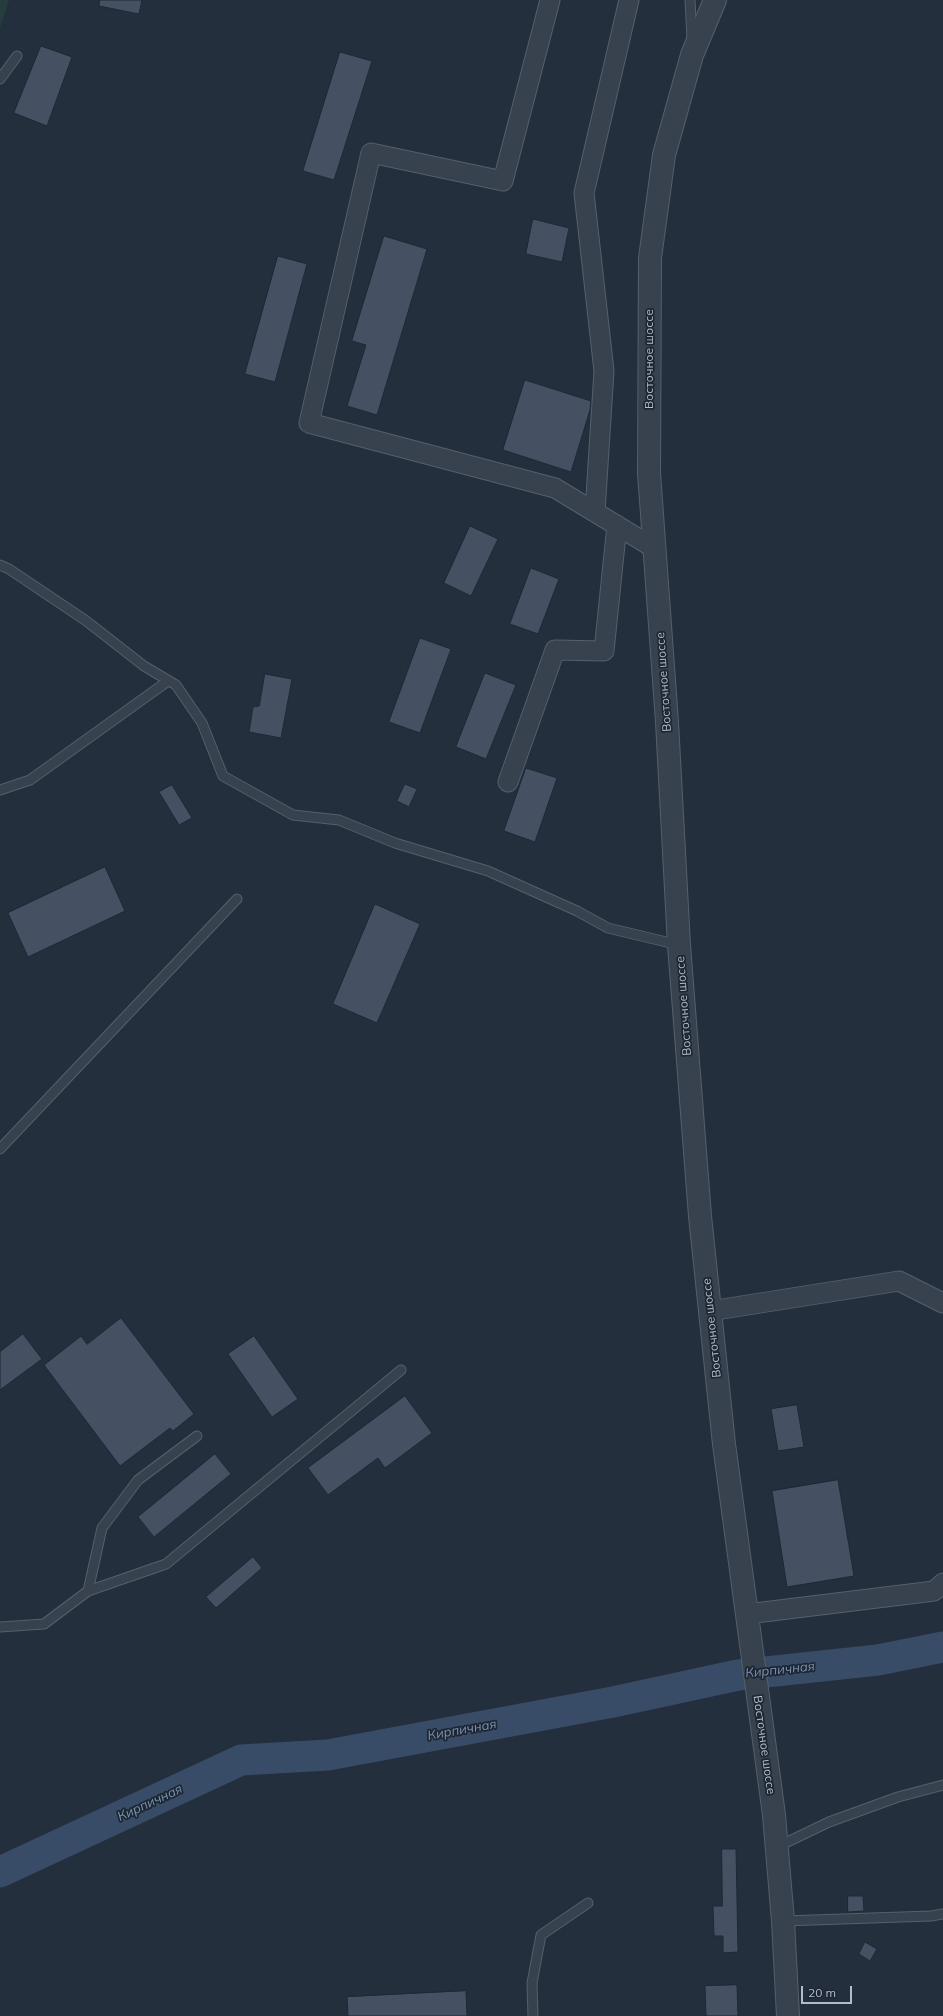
<!DOCTYPE html>
<meta charset="utf-8">
<style>
body{margin:0}
#map{position:relative;width:943px;height:2016px;overflow:hidden;background:#242f3e;font-family:Mulish,sans-serif}
canvas{display:block}
.scale{position:absolute;left:801px;top:1986px;width:51px;height:18px;box-sizing:border-box;border:2px solid #b4bcc9;border-top:0;padding-left:5px;font-size:12px;line-height:14px;white-space:nowrap;color:#b4bcc9;-webkit-text-stroke:3px #1d2633;paint-order:stroke}
</style>
<div id="map">
<canvas width="943" height="2016"></canvas>
<div class="scale">20 m</div>
</div>
<script>
const context = document.querySelector('canvas').getContext('2d');
context.lineJoin = 'round';
function fill(path, color) { context.fillStyle = color; context.fill(path, 'evenodd'); }
function stroke(path, color, width, dash) { context.strokeStyle = color; context.lineWidth = width; context.lineCap = dash ? 'butt' : 'round'; context.setLineDash(dash || []); context.stroke(path); }
function label(font, color, halo, rows, align = 'center') {
  context.font = font + ' Mulish,sans-serif'; context.lineWidth = 3.5; context.setLineDash([]); context.textBaseline = 'middle'; context.strokeStyle = halo; context.fillStyle = color; for (const [text, x, y, turn = 0] of rows) {
    context.save(); context.translate(x, y); context.rotate((+turn || 0) * Math.PI / 180); context.textAlign = isNaN(turn) ? turn : align; if (halo) context.strokeText(text, 0, 0); context.fillText(text, 0, 0); context.restore();
  }
}
const green = new Path2D(`
 M0 0H9L0 28Z`);
const river = new Path2D(`
 M0 1872 241 1760 328 1755 613 1702 738 1675 878 1660 943 1647`);
const building = new Path2D(`
 M100 0H142L139 14 99 6Z
 M41 46 72 57 47 126 14 113Z
 M340 52 372 61 334 180 303 171Z
 M533 219 569 228 562 262 526 254Z
 M384 236 427 249 377 415 347 406 366 345 352 341Z
 M278 256 307 264 275 382 245 374Z
 M525 380 591 401 590 410 571 472 503 450Z
 M470 526 498 539 471 596 444 583Z
 M531 568 559 579 538 634 510 624Z
 M420 638 451 649 420 733 389 722Z
 M485 673 516 685 486 759 456 747Z
 M265 674 292 679 281 738 249 732 253 707 259 706Z
 M526 768 557 778 535 842 504 831Z
 M405 784 417 789 409 807 397 801Z
 M172 785 192 818 179 825 159 792Z
 M105 867 125 911 28 957 8 913Z
 M375 904 420 924 377 1023 333 1004Z
 M121 1318 194 1414 173 1431 170 1428 120 1466 44 1365 81 1336 87 1344Z
 M23 1334 42 1359 0 1390V1352Z
 M254 1336 298 1399 272 1417 228 1354Z
 M405 1396 432 1433 385 1468 378 1458 328 1495 308 1468Z
 M797 1405 804 1447 778 1451 771 1409Z
 M215 1454 231 1474 154 1537 138 1517Z
 M838 1480 854 1576 787 1587 772 1491Z
 M253 1557 262 1568 216 1608 206 1597Z
 M722 1849H736L738 1952 723 1953V1936H714L713 1906H722Z
 M848 1896H863L864 1911 848 1912Z
 M865 1942 877 1949 870 1961 859 1954Z
 M737 1985 738 2016H706L705 1986Z
 M466 1991 467 2016H348L347 1997Z`);
const service = new Path2D(`
 M690 0 692 39
 M0 79 17 56
 M0 565 9 569 85 620 144 666 176 685 202 723 223 776 293 815 339 820 395 843 488 871 577 911 608 928 679 945
 M0 790 30 780 168 681
 M0 1149 237 899
 M88 1591 166 1564 401 1370
 M0 1627 44 1624 88 1591 102 1528 138 1480 197 1436
 M777 1847 829 1822 898 1797 943 1785
 M783 1921 931 1916 943 1914
 M533 2016 532 1983 541 1935 588 1903`);
const minor = new Path2D(`
 M550 0 503 181 371 153 309 423 555 488 654 548
 M595 512 604 371 584 193 629 0
 M508 782 555 650 604 651 617 525
 M710 1311 899 1281 943 1303
 M747 1614 934 1591 943 1583`);
const tertiary = new Path2D(`
 M715 0 692 55 664 155 650 258 649 473 667 722 679 945 700 1216 724 1444 774 1815 783 1921 788 2016`);
const streetNames = [
 ["Восточное шоссе",649,359,-90],
 ["Восточное шоссе",664,682,-94],
 ["Восточное шоссе",684,1006,-94],
 ["Восточное шоссе",712,1328,-96],
 ["Восточное шоссе",764,1745,82]
];
const waterNames = [
 ["Кирпичная",780,1670,-6],
 ["Кирпичная",462,1730,-10],
 ["Кирпичная",150,1803,-25]
];
fill(green, '#263c3f');
stroke(river, '#394c67', 31);
fill(building, '#455162');
stroke(building, '#1f2835', 1);
stroke(service, '#565f6c', 11);
stroke(minor, '#565f6c', 21);
stroke(tertiary, '#565f6c', 24);
stroke(service, '#38414e', 9);
stroke(minor, '#38414e', 19);
stroke(tertiary, '#38414e', 22);
label('12px', '#b4bcc9', '#1d2633', streetNames);
label('italic 13px', '#7c92b1', '#1d2633', waterNames);
</script>
